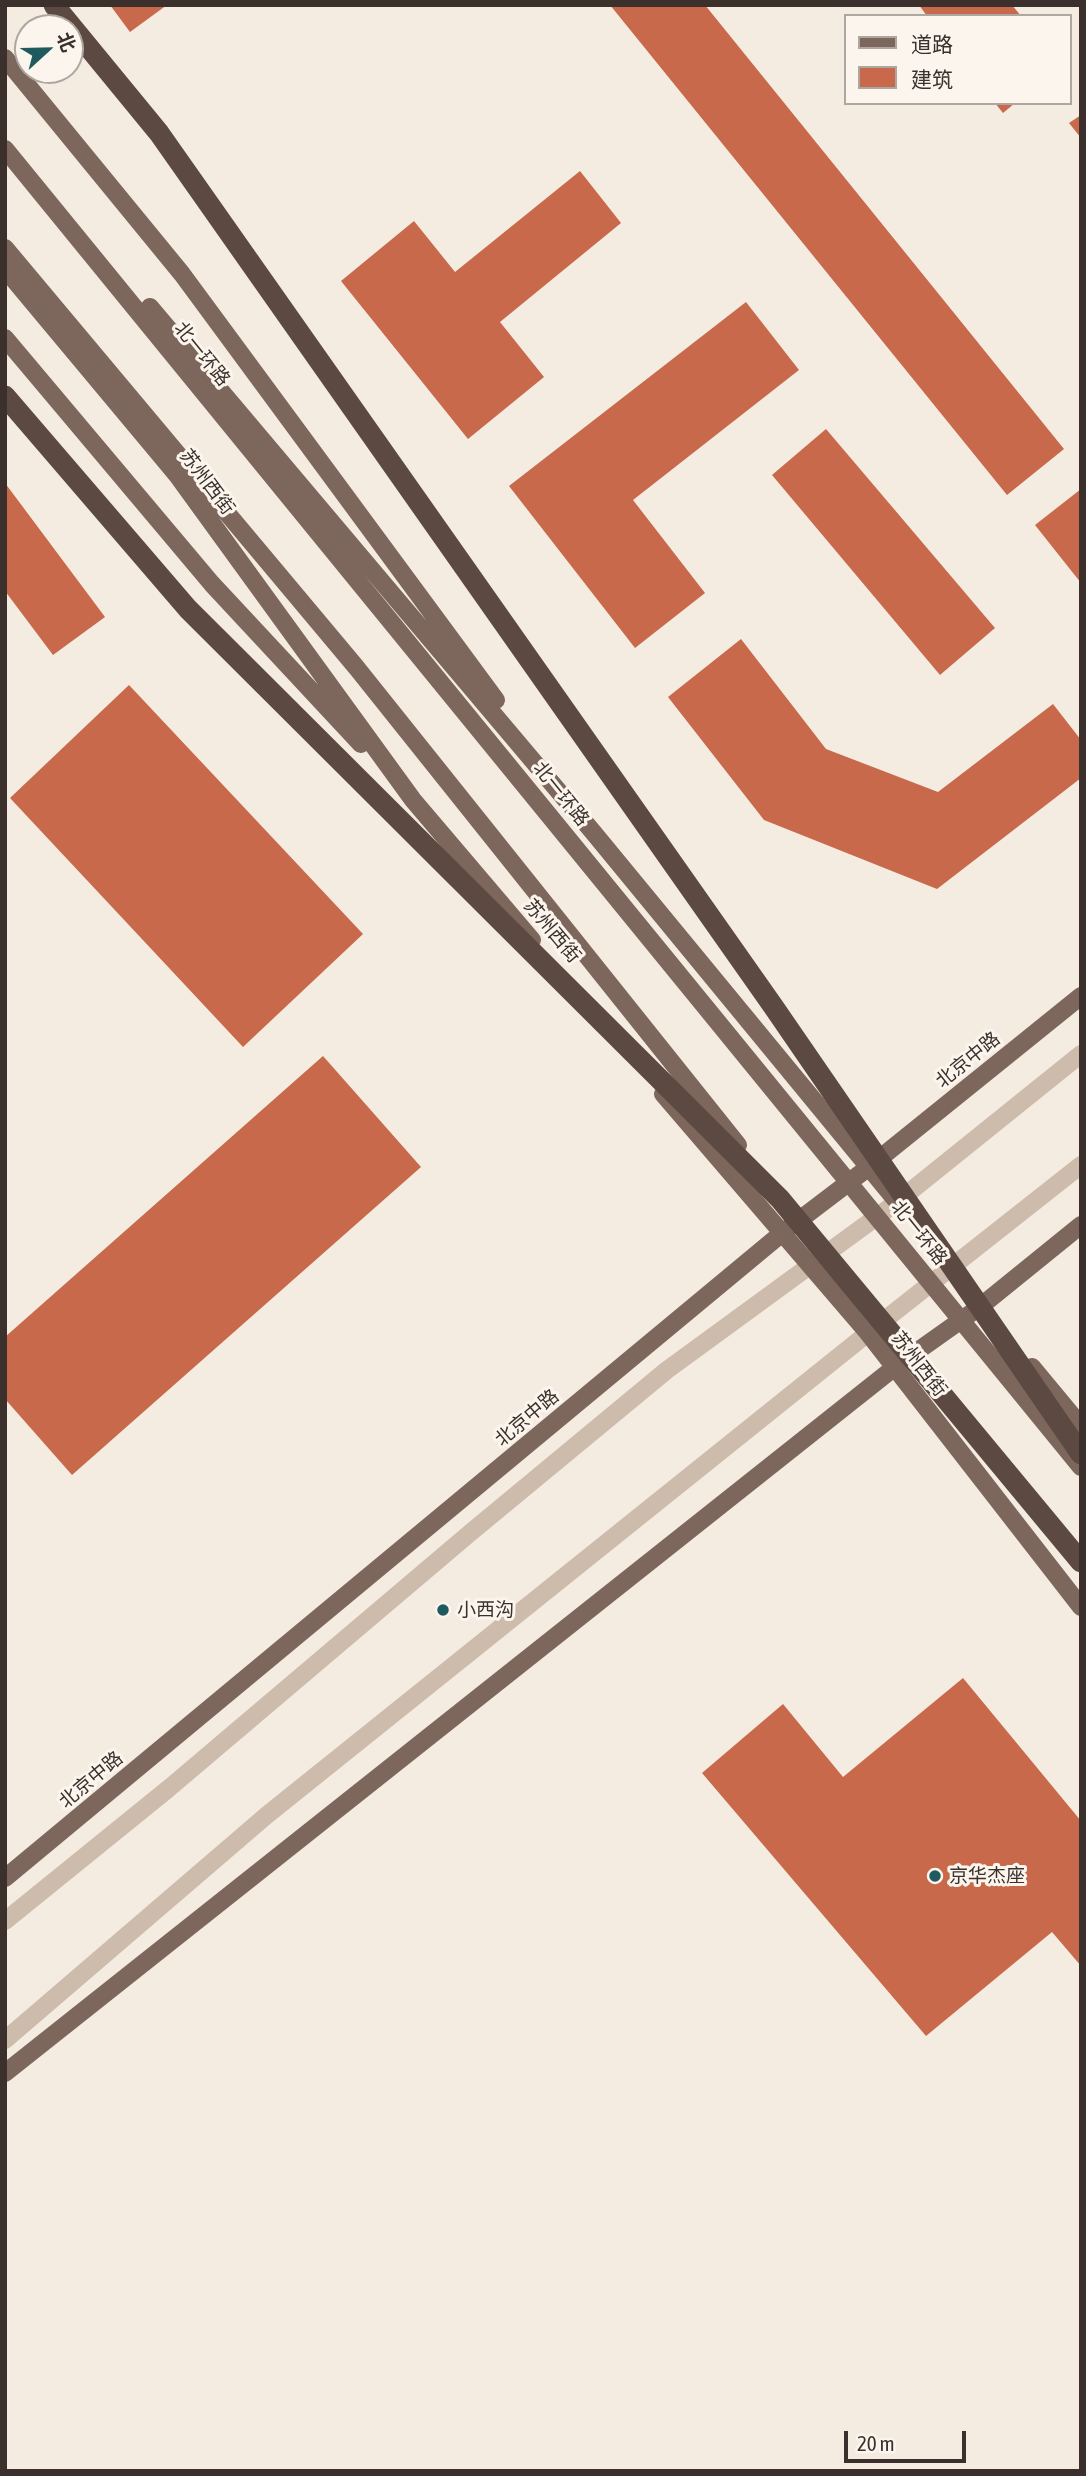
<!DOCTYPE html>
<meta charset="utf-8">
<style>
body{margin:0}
#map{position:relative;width:1086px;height:2476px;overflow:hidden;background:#f4ebe1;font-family:"Asap Condensed","Noto Sans SC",sans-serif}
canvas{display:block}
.frame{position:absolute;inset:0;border:7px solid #3b302b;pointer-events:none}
.legend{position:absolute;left:844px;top:14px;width:228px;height:91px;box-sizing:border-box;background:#fbf5ee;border:2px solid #aea6a0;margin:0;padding:9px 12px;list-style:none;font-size:21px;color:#3b302b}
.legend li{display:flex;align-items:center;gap:14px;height:35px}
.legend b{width:35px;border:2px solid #aea6a0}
.north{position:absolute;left:14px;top:14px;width:70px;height:70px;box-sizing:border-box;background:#fbf5ee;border:2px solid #aea6a0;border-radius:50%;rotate:68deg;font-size:19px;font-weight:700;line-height:28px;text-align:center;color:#3b302b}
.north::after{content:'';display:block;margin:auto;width:24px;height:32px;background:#1f5a5e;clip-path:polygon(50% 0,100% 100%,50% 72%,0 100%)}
.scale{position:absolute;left:844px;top:2431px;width:122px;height:32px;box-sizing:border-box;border:4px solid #3b302b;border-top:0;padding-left:9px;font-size:21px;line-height:24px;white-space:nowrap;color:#3b302b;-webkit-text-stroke:5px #fbf5ee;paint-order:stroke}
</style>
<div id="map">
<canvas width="1086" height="2476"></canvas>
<div class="frame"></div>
<ul class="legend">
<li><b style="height:9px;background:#7d675c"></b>道路</li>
<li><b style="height:19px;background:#c8694b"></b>建筑</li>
</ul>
<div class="north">北</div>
<div class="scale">20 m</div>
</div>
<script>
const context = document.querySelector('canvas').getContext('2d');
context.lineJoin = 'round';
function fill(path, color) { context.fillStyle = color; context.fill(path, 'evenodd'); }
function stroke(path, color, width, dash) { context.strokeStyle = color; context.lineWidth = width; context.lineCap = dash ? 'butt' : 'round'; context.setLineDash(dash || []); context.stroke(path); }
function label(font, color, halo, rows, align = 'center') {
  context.font = font + ' "Asap Condensed","Noto Sans SC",sans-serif'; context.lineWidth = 6; context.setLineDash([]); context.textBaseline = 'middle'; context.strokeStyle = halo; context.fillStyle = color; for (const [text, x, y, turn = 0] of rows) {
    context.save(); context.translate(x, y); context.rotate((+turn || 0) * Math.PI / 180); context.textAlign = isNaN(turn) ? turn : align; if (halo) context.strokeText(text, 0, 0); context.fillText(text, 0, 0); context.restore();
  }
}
const building = new Path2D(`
 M110 5H167L130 32Z
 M610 5H705L1064 449 1007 495Z
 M919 5H1012L1021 16H927Z
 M995 103H1015L1003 113Z
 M1081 115V138L1069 123Z
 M580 171 621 223 500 322 544 377 468 439 341 281 414 221 455 272Z
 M746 302 799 370 633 500 705 593 635 648 509 486Z
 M826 429 995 628 940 675 772 475Z
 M5 483 105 617 53 655 5 591Z
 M1081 489V583L1035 525Z
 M741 639 826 749 938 792 1053 704 1081 740V778L937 889 764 820 668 697Z
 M129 685 363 934 243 1047 10 798Z
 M323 1056 421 1167 72 1475 5 1399V1337Z
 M963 1678 1081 1821V1966L1052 1932 926 2036 702 1773 783 1704 843 1777Z`);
const minor = new Path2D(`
 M5 1921 168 1789 470 1533 667 1370 897 1202 1081 1054
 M5 2040 267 1815 868 1333 1081 1165`);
const major = new Path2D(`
 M5 58 182 274 496 700
 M5 149 1081 1467
 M5 248 356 667 738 1145
 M5 269 177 475 413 800 532 940
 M150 307 593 832 895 1199
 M5 338 212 584 361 744
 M663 1094 868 1333 1081 1607
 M1032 1367 1081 1426
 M5 1878 781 1234 869 1167 1081 996
 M5 2073 895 1367 981 1306 1081 1225`);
const highway = new Path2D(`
 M54 5 159 133 773 1006 1081 1454
 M5 396 188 609 780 1199 1081 1562`);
const markers = [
 [443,1610,7,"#1f5a5e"],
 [935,1876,7,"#1f5a5e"]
];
const streetNames = [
 ["北一环路",202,354,51],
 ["苏州西街",207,482,53],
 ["北一环路",561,794,51],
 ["苏州西街",552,931,50],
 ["北京中路",968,1060,-39],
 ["北一环路",919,1233,51],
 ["苏州西街",919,1364,52],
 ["北京中路",527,1418,-40],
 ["北京中路",91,1780,-40]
];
const poiNames = [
 ["小西沟",457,1610],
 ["京华杰座",949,1876]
];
fill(building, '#c8694b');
stroke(minor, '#cdbbac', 18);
stroke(major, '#7d675c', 18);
stroke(highway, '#5c4a42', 21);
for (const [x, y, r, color] of markers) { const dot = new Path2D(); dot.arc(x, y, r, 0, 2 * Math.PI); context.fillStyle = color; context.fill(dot); stroke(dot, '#fbf5ee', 2.5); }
label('19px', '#3b302b', '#fbf5ee', streetNames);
label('19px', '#3b302b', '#fbf5ee', poiNames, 'left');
</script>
